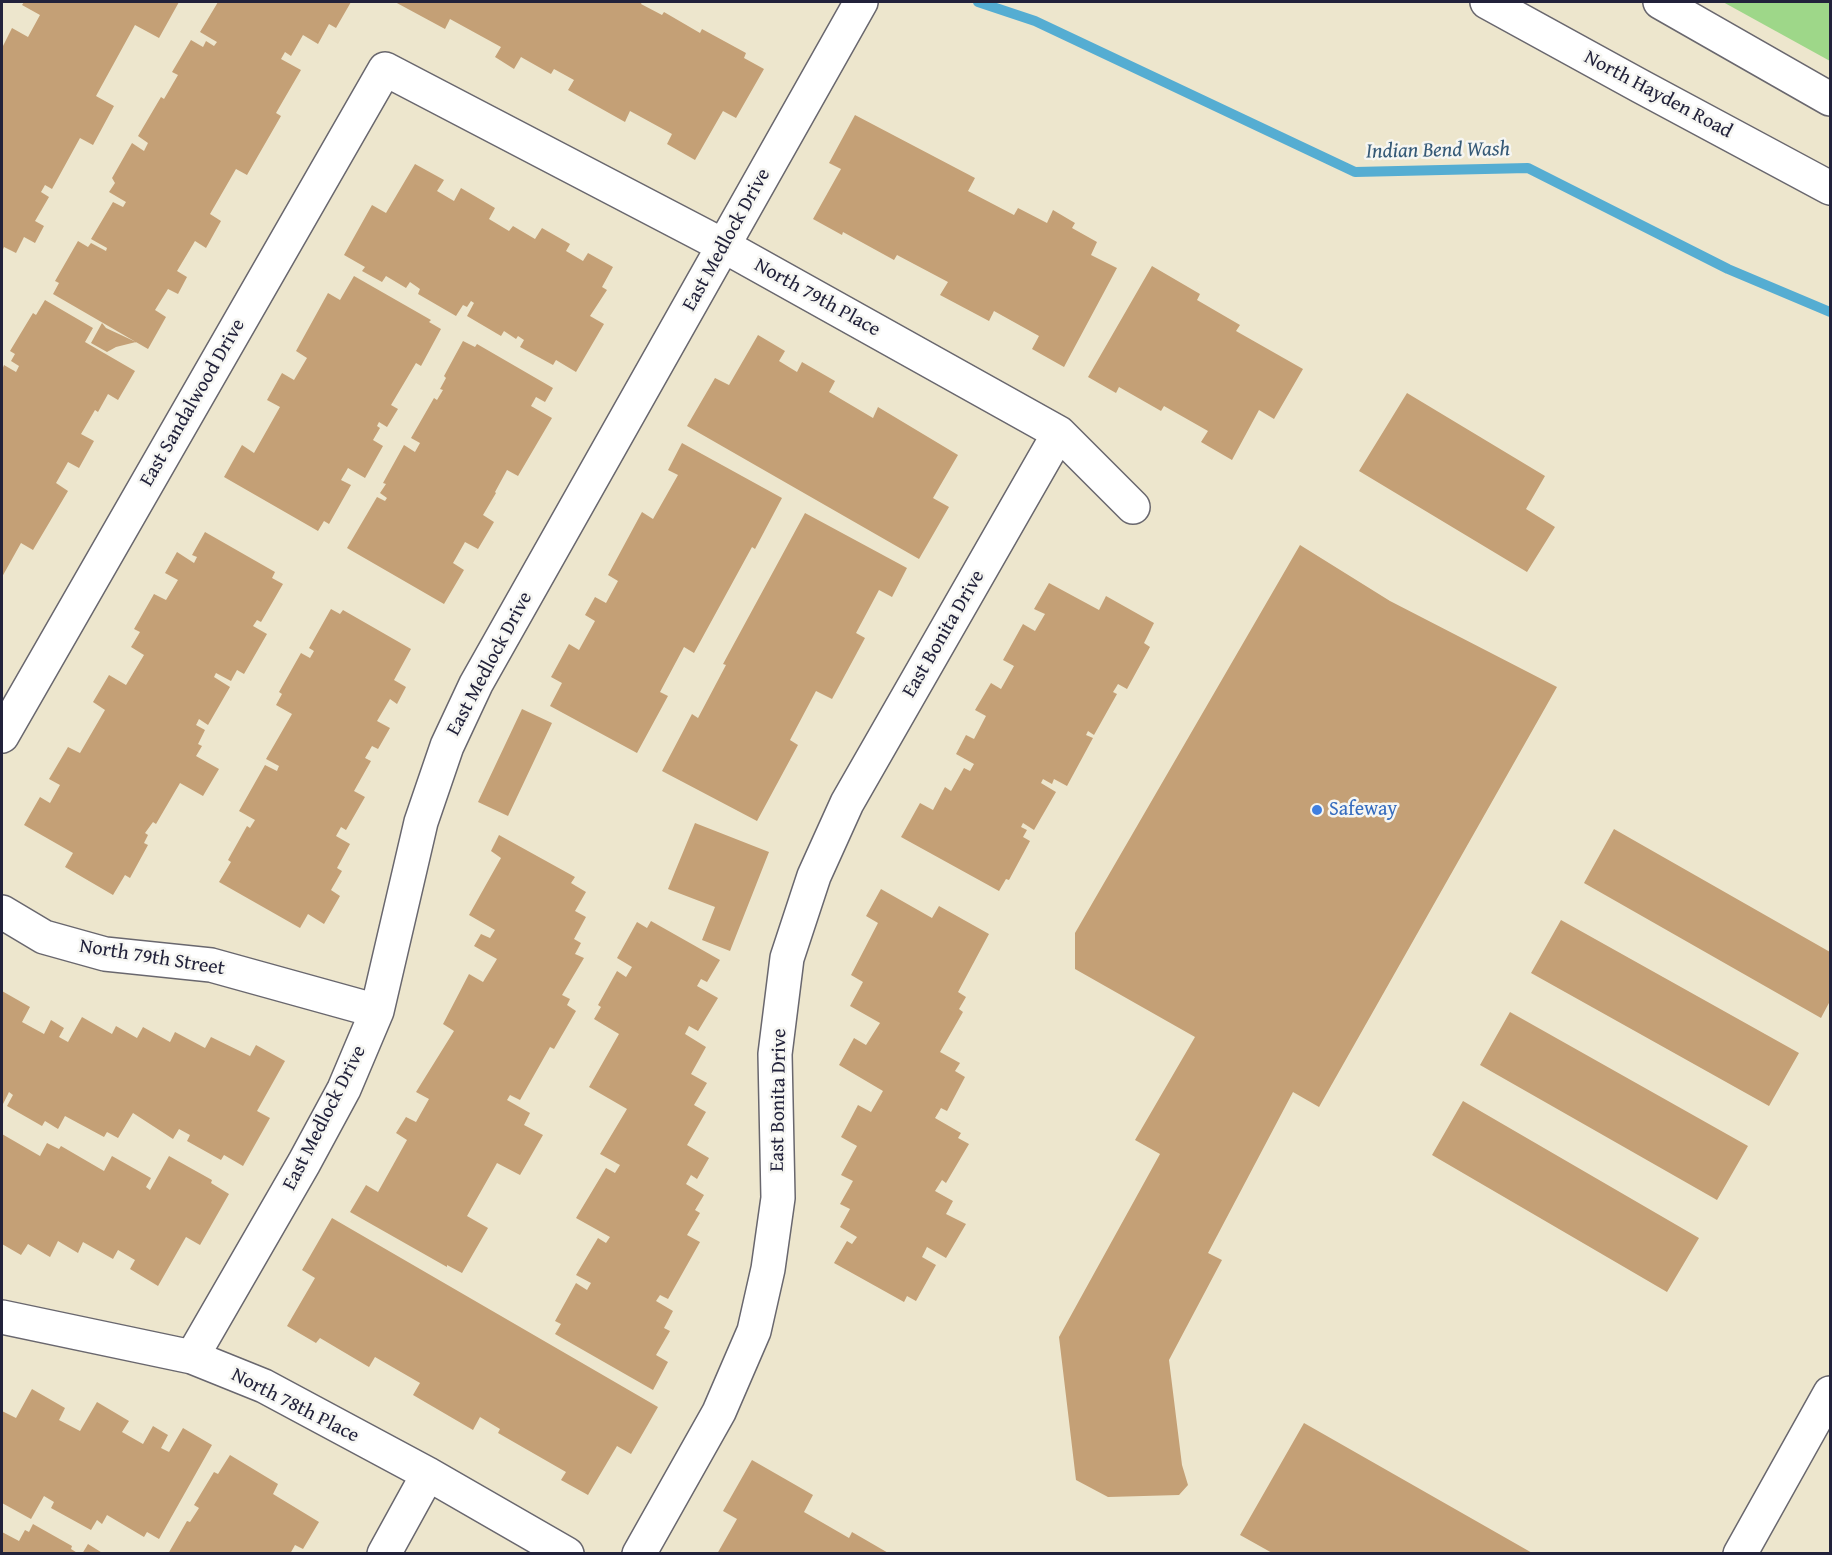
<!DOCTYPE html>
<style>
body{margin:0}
#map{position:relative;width:1832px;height:1555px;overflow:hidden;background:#ede6cd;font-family:"Gentium Book Plus",serif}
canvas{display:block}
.frame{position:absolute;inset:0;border:3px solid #22223b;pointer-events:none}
</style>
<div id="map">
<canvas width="1832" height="1555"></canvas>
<div class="frame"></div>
</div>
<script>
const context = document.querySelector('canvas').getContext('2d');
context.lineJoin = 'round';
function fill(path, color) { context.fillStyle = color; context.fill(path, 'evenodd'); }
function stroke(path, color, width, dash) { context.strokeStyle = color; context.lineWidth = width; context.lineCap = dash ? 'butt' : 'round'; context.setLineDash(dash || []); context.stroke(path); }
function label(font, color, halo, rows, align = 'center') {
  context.font = font + ' "Gentium Book Plus",serif'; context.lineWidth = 5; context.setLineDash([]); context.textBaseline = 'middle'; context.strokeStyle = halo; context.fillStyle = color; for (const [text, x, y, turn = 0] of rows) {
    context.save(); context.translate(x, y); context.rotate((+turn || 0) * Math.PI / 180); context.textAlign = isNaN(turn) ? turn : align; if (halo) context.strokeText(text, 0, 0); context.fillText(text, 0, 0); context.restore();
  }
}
const green = new Path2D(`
 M1723 2H1830V61Z`);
const stream = new Path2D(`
 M978 2 1035 21 1355 172 1528 168 1728 269 1830 312`);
const building = new Path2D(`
 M24 2H179L159 38 135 25 96 96 114 106 93 145 80 138 52 189 45 185 41 192 49 197 35 221 44 226 35 243 24 237 16 253 4 247 2 252V48L12 28 28 37 40 15 22 5Z
 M218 2H351L336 28 329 24 318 44 303 35 291 56 285 52 281 59 301 70 276 113 281 116 247 175 236 169 210 214 221 221 206 248 195 241 177 271 187 277 178 294 168 289 155 310 166 317 148 349 53 294 59 283 55 281 78 241 88 247 91 243 106 251 107 248 91 239 113 202 123 207 126 202 109 192 115 183 112 178 132 143 144 151 148 143 138 136 161 97 164 99 178 75 172 72 191 40 203 47 206 41 214 46 217 42 200 32Z
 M395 2H642L641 4 662 15 664 12 700 33 702 29 746 53 744 58 764 69 736 118 723 111 695 160 667 144 672 134 630 111 625 122 568 90 574 80 554 69 551 74 521 57 514 69 495 57 501 47 450 19 445 29Z
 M855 115 975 178 968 191 1014 215 1018 208 1047 223 1053 210 1075 223 1072 228 1097 242 1091 255 1117 268 1064 367 1032 349 1039 336 994 311 989 321 940 295 948 282 897 255 894 260 843 232 842 235 813 219 841 169 829 163Z
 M415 164 444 180 437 191 454 201 461 188 495 208 489 219 509 231 513 226 535 239 542 228 570 244 566 251 583 261 588 253 613 267 602 287 607 290 590 316 604 324 576 372 556 360 553 365 520 347 524 340 518 336 516 339 504 331 501 336 467 316 474 303 471 301 467 307 463 305 456 316 418 294 420 289 410 282 406 288 386 276 382 282 362 271 365 267 344 255 372 205 386 213Z
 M1152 266 1200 294 1197 300 1240 325 1236 331 1303 369 1274 419 1259 410 1232 460 1201 442 1208 431 1164 406 1161 411 1119 387 1116 393 1088 377Z
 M354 276 431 320 429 322 441 329 421 366 416 363 391 405 398 409 387 427 379 422 377 426 380 428 373 440 383 446 365 478 348 468 341 480 351 485 329 524 324 521 318 531 224 477 242 445 254 453 280 407 267 400 282 373 294 380 307 358 296 351 328 293 340 300Z
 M45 300 93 328 85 342 135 371 118 400 108 394 98 412 95 410 81 434 94 441 79 468 68 462 56 483 68 491 33 550 21 543 2 577V370L4 365 16 372 19 366 11 361 15 354 10 351 33 313 36 315Z
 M102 323 106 328 136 342 116 347 107 352 91 343Z
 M758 335 785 351 779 361 797 372 802 362 835 381 829 392 873 418 878 407 958 455 933 498 949 507 919 559 687 426 715 378 729 385Z
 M463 341 475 347 477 344 553 388 545 402 536 397 531 406 552 418 518 476 507 470 495 492 496 493 483 515 494 522 478 549 465 542 453 563 464 570 444 604 347 548 377 497 385 501 387 498 380 493 386 484 383 483 404 445 415 452 420 443 411 438 434 398 437 400 443 390 440 389 446 378 444 376Z
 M1407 393 1545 476 1526 509 1555 527 1527 572 1359 471Z
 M682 443 782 498 755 549 752 547 694 653 684 647 660 692 668 696 637 753 550 706 562 683 551 677 569 644 579 650 595 621 585 615 595 597 606 603 618 581 608 575 642 512 653 519 678 475 668 470Z
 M805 513 907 568 892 597 879 590 856 633 865 638 832 699 816 691 790 740 798 745 757 821 662 771 692 714 698 718 726 665 723 664Z
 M205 532 275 572 272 578 283 584 261 622 257 620 253 626 267 634 244 674 237 670 231 681 216 673 214 677 230 687 208 725 199 719 196 725 205 730 198 744 202 746 196 756 219 769 203 796 180 783 156 824 153 822 145 833 148 835 144 843 148 845 130 878 125 875 113 895 65 867 73 853 24 825 40 797 50 803 60 785 49 779 68 747 80 753 105 710 93 702 109 675 126 685 144 655 131 647 140 632 134 629 154 594 166 600 178 580 165 573 177 552 194 563 197 557 192 555Z
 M1300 545 1390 601 1557 687 1319 1107 1293 1092 1208 1253 1222 1260 1169 1360 1182 1465 1188 1485 1179 1495 1108 1497 1076 1480 1059 1337 1160 1154 1135 1140 1195 1037 1075 969V933Z
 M1049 583 1099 610 1106 596 1154 623 1144 643 1150 647 1127 689 1118 684 1113 692 1117 694 1094 735 1088 731 1086 735 1093 738 1067 786 1054 779 1052 784 1043 779 1041 783 1056 792 1034 830 1023 823 1021 827 1027 830 1023 837 1030 841 1009 880 1006 879 999 891 901 837 920 803 933 810 945 787 951 791 964 768 970 771 974 764 956 754 966 735 974 739 986 716 975 710 991 683 1001 689 1014 666 1003 660 1023 624 1035 631 1045 614 1034 609Z
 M331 609 340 614 343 610 411 649 394 680 406 687 397 704 390 699 377 721 390 728 378 749 372 746 365 758 371 761 354 791 365 797 346 830 341 827 336 836 350 844 337 868 342 871 331 890 340 896 324 924 308 914 300 928 219 882 231 862 228 860 247 826 250 828 255 820 239 811 265 765 277 771 279 766 266 759 292 714 276 705 282 694 279 692 301 653 310 658 314 651 309 648Z
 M522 709 552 723 508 816 478 802Z
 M695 823 769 852 730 951 702 940 715 907 668 889Z
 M1614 829 1830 952V1001L1821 1018 1584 883Z
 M499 835 575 877 571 883 586 892 575 911 586 917 574 939 581 943 575 954 584 958 562 995 570 999 567 1005 576 1011 554 1049 550 1047 520 1100 510 1095 507 1100 530 1113 524 1125 543 1135 520 1175 497 1163 467 1216 488 1228 462 1273 447 1265V1267L350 1212 366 1185 378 1192 407 1140 396 1133 406 1117 416 1122 429 1099 416 1092 454 1031 443 1024 469 974 483 982 497 959 474 946 481 934 490 938 495 930 469 915 501 858 491 851Z
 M881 889 932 918 939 906 989 934 958 992 966 997 959 1009 963 1012 940 1052 960 1063 955 1071 965 1077 947 1111 941 1108 935 1118 961 1133 958 1138 969 1144 946 1183 942 1180 935 1191 953 1201 946 1214 966 1224 946 1258 927 1247 922 1257 936 1265 916 1301 907 1296 904 1302 834 1263 847 1241 852 1244 857 1237 840 1227 850 1209 840 1204 853 1181 841 1175 857 1146 841 1137 858 1105 871 1112 883 1091 839 1065 854 1038 866 1045 880 1023 850 1006 863 982 851 975 878 923 866 916Z
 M1561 920 1799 1053 1769 1106 1531 973Z
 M651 921 720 960 707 982 701 979 697 986 718 998 698 1031 689 1026 685 1034 706 1047 691 1074 707 1083 694 1105 706 1112 687 1145 709 1158 697 1179 691 1175 686 1184 704 1195 695 1210 700 1213 687 1235 700 1242 668 1299 660 1295 656 1301 673 1311 664 1328 670 1331 656 1355 668 1362 653 1390 555 1334 561 1324 555 1321 576 1283 587 1290 591 1283 576 1275 598 1238 606 1243 610 1237 576 1218 606 1168 615 1173 620 1165 600 1154 627 1109 589 1087 619 1034 594 1019 601 1007 598 1005 617 971 626 977 632 967 617 958 637 922 647 928Z
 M2 991 30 1007 22 1022 44 1034 51 1020 64 1028 59 1037 68 1042 82 1017 112 1034 116 1026 137 1038 143 1027 170 1042 175 1032 205 1048 211 1037 250 1056 256 1045 285 1061 257 1111 270 1118 243 1166 224 1155 221 1160 187 1141 190 1135 179 1129 173 1139 133 1113 118 1138 107 1132 104 1137 65 1116 58 1129 45 1121 42 1126 7 1106 13 1095 9 1092 2 1106Z
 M1510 1012 1748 1146 1717 1200 1480 1065Z
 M1463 1101 1699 1238 1667 1292 1432 1155Z
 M2 1134 40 1156 47 1143 59 1149 61 1146 104 1171 112 1156 151 1178 146 1187 150 1190 169 1156 212 1180 211 1183 229 1194 200 1245 186 1237 158 1286 130 1269 135 1260 118 1250 113 1259 83 1242 78 1253 58 1241 50 1257 28 1244 21 1255 2 1244Z
 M332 1218 658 1407 631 1454 617 1446 588 1495 561 1480 566 1472 498 1433 500 1429 480 1417 473 1430 413 1395 420 1383 375 1357 369 1367 320 1338 316 1343 287 1326 315 1278 302 1270Z
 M32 1389 65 1408 59 1420 80 1431 97 1402 129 1421 122 1432 143 1444 153 1426 168 1435 161 1448 169 1452 183 1428 212 1445 159 1539 147 1532 144 1537 107 1515 102 1524 97 1520 91 1530 51 1508 54 1502 44 1496 31 1519 2 1503V1411L16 1418Z
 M1304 1423 1534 1554H1274L1240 1535Z
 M230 1455 278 1484 273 1494 319 1522 303 1549 295 1545 290 1554H168L187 1521 190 1522 199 1508 194 1505 214 1472 218 1474Z
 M752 1460 813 1495 804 1512 849 1538 852 1532 890 1554H717L737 1519 723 1511Z
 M33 1524 72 1546 71 1549 79 1554H2V1532L19 1541 25 1530 29 1532Z
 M88 1544 104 1554H82Z`);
const minor = new Path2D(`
 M2 736 385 69 724 246 1059 433 1133 507
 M2 912 44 937 105 954 211 965 377 1011
 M2 1317 192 1357 264 1386 428 1474 567 1554
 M192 1357 304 1163 344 1089 377 1011 421 822 447 746 476 684 861 2
 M384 1554 428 1474
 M639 1554 719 1412 754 1331 768 1269 778 1198 775 1054 787 958 814 876 847 803 1059 433`);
const secondary = new Path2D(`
 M1487 2 1640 86 1830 188
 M1660 2 1830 99
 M1740 1554 1830 1393`);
const markers = [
 [1317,810,6,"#3f7fe0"]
];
const streetNames = [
 ["North Hayden Road",1658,95,28],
 ["East Medlock Drive",727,240,-61],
 ["North 79th Place",817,298,29],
 ["East Sandalwood Drive",193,403,-60],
 ["East Bonita Drive",944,634,-60],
 ["East Medlock Drive",490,664,-62],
 ["North 79th Street",152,958,9],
 ["East Bonita Drive",779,1100,-89],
 ["East Medlock Drive",325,1118,-63],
 ["North 78th Place",295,1406,27]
];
const shopNames = [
 ["Safeway",1329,810]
];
const waterNames = [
 ["Indian Bend Wash",1438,151,-1]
];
fill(green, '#9ed789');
stroke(stream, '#55add2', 10);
fill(building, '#c4a076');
stroke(minor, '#69676e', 36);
stroke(secondary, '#69676e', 36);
stroke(minor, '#fff', 33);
stroke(secondary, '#fff', 33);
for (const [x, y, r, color] of markers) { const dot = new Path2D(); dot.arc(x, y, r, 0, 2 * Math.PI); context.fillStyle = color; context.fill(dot); stroke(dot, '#f6f6f2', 2); }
label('20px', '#22223b', '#f6f6f2', streetNames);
label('20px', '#366cbe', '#f6f6f2', shopNames, 'left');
label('italic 21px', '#365a77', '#f6f6f2', waterNames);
</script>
